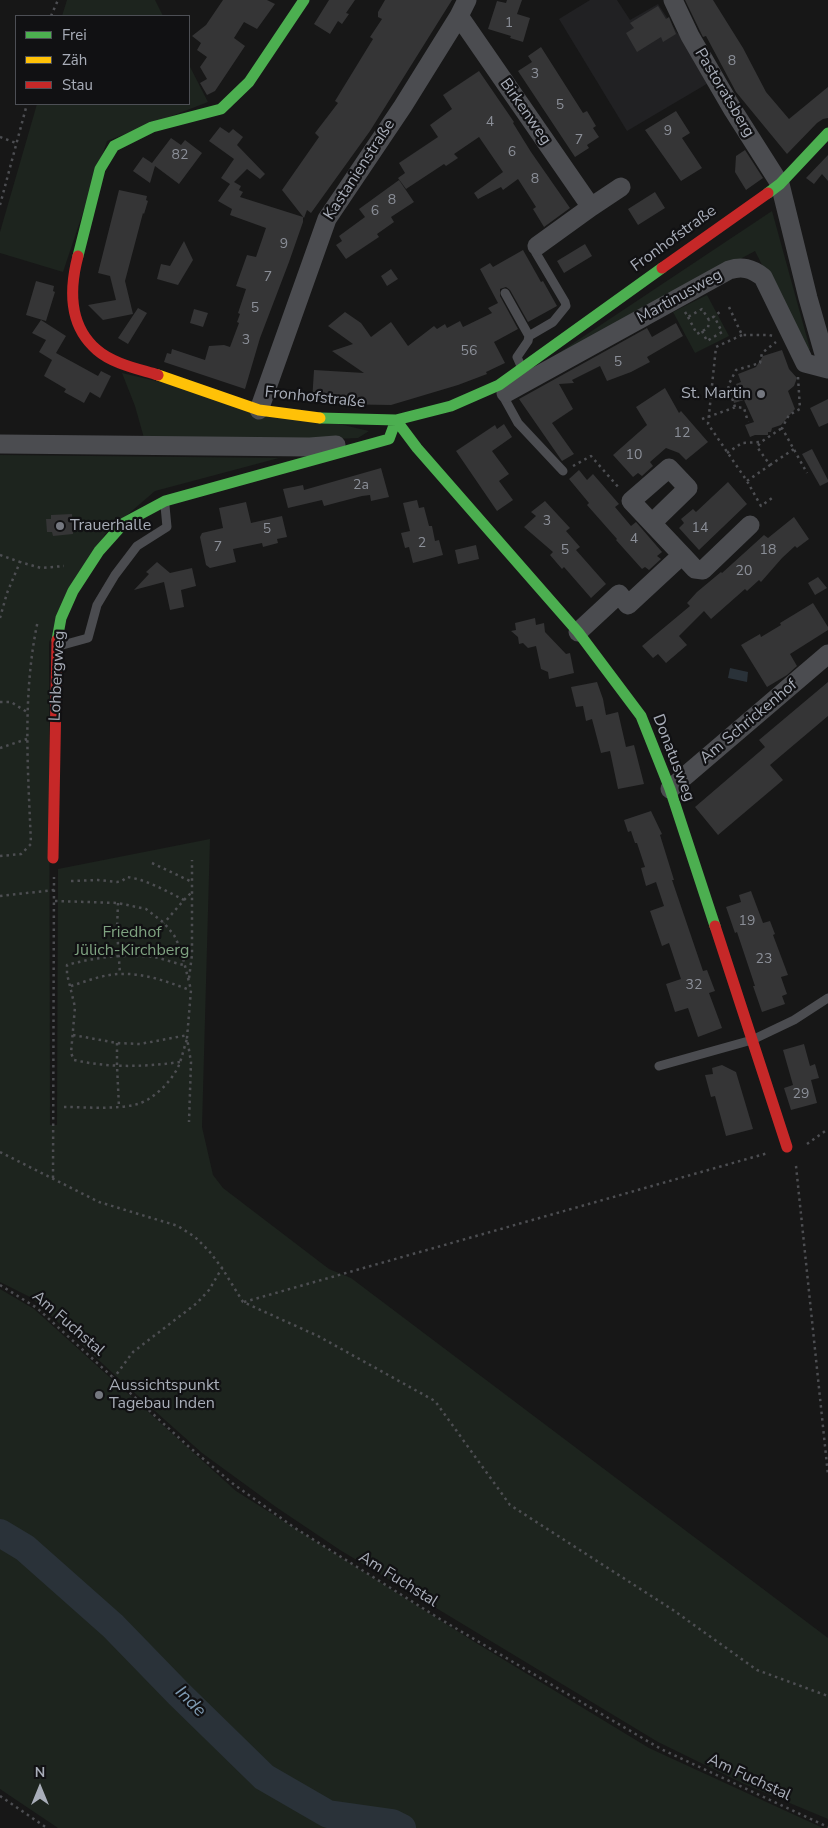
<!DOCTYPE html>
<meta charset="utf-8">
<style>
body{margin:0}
#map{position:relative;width:828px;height:1828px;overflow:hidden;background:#171717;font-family:"Nunito Sans",sans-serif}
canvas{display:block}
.legend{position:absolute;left:15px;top:15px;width:175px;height:90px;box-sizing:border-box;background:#111113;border:1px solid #4d4f55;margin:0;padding:6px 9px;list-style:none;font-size:15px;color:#a8adb8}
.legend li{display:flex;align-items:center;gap:10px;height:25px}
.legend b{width:25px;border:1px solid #4d4f55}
.north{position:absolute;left:15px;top:1763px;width:50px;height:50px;-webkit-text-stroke:4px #111113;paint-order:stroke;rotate:0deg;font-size:14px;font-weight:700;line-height:20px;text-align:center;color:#a8adb8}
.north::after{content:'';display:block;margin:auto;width:18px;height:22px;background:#a8adb8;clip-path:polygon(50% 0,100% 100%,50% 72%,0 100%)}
</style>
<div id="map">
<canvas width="828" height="1828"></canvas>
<ul class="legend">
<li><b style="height:6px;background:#4caf50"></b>Frei</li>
<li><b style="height:6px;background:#ffc107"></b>Zäh</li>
<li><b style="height:6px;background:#c62828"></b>Stau</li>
</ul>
<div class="north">N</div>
</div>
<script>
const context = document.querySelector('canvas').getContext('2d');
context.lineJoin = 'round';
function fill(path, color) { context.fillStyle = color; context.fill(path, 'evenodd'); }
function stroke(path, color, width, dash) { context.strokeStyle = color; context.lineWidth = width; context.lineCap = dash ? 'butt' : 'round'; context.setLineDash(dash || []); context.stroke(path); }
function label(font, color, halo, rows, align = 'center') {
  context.font = font + ' "Nunito Sans",sans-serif'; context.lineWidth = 4.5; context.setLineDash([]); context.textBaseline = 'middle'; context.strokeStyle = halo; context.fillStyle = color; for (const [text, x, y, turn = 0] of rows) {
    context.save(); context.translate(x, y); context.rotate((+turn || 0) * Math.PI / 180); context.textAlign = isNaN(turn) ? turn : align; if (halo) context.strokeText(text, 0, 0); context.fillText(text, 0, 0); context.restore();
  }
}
const built = new Path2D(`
 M590 0H617L630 20 658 4 678 34 685 30 710 82 627 131 559 19Z`);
const green = new Path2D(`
 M67 0H155L163 16H62Z
 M189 65 208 102 107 141 63 272 0 253V232L37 104H189Z
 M772 211 810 349 806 352 755 251 527 374Z
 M707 295 729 336 695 353 673 312Z
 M122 373 369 431 358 438 309 440 144 438 135 406Z
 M0 455 279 458 155 491 105 534 49 642 50 1125H57L58 869 210 839 202 1127 213 1175 223 1188 329 1269 351 1278 828 1638V1819L744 1784 658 1742 340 1550 276 1507 202 1453 118 1378 32 1298 0 1282Z
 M0 1289 34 1309 236 1491 473 1641 649 1748 823 1828H58L0 1789Z`);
const water = new Path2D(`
 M730 668 748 672 747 682 728 678Z`);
const river = new Path2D(`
 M0 1533 25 1548 113 1626 179 1694 264 1777 328 1814 392 1823 402 1828`);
const building = new Path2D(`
 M223 0H267L275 4 257 29 244 22 234 38 245 46 215 91 207 95 200 83 207 79 200 67 207 57 197 50 201 43 192 36 206 25Z
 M329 0H355L346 13 349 14 342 24 338 21 330 34 314 24Z
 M385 0H452L370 131 311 213 307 210 304 218 282 190 319 137 315 133 338 103 335 101 373 39 370 37 382 19 378 17V12Z
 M507 0H522L517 14 530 18 523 42 510 38 511 36 488 29 497 1 506 3Z
 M685 0H713L743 48 766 92 789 119 828 87V118L823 119 817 123 787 154 736 92 706 36 703 37 700 31Z
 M658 6 666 19 669 17 676 34 663 42 661 37 637 52 626 33 634 28 630 23Z
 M541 47 583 113 587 111 596 126 593 128 599 137 587 145 589 148 575 157 518 71 532 62 528 56Z
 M479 71 514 122 513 123 531 152 570 208 544 227 533 209 536 207 518 179 503 190 501 187 478 199 474 193 503 172 479 137 454 154 458 158 446 166 444 164 406 189 398 178 405 173 399 163 438 137 430 125 452 109 443 95Z
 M676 111 690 133 682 138 702 168 681 181 645 130Z
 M220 127 229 133 233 129 243 137 237 145 265 174 260 179 247 169 234 182 241 186 239 190 243 192 240 197 303 217V222L289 262 260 338 245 389 164 362 167 353 171 354 172 349 205 360 209 346 224 345 230 347 239 323 237 322 240 314 238 313 246 289 236 286 247 255 256 257 266 228 230 215 232 209 218 201 230 184 221 178 234 159 209 141Z
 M171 138 181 145 185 140 202 153 179 184 155 166 150 183 133 171 143 157 152 163Z
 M745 150 763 178 746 190 735 172 736 156Z
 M828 155V181L822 174 814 184 806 178Z
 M399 180 414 202 391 217 394 222 377 234 379 237 346 259 336 245 342 241 339 236 365 217 359 209Z
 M119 190 147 196 146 200 148 201 144 214 143 213 125 281 133 314 103 320 88 305 116 300 110 276 98 273Z
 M655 192 665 208 638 225 628 209Z
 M184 241 193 260 178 285 157 279 161 264 170 266Z
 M585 244 592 256 564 273 557 261Z
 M523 250 541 282 543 281 557 306 528 322 510 290 506 287 500 289V296L518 329 494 342 505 363 486 372 487 374 458 385 391 405 329 404 312 402 314 370 364 373 332 351 353 344 328 326 345 312 361 323 371 337 391 322 408 346 434 326 437 329 445 324 447 328 460 321 463 327 492 313 488 308 498 303 480 269 490 263 493 267Z
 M391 269 398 279 387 286 381 276Z
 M36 281 54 286 53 291 55 292 46 321 26 315Z
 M138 308 147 313 128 344 118 338Z
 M194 309 208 313 203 327 190 323Z
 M41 320 66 336 56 353 98 376 101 371 111 376 100 398 90 392 84 403 64 392 66 389 44 376 54 356 52 360 39 352 46 340 32 333Z
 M676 323 683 336 647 357 650 362 631 372 607 381 600 366 572 380 574 383 559 384 573 409 552 423 574 454 562 461 519 399 647 328 652 337Z
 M782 350 789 369 797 378 794 386 788 391 795 409 781 425 772 428 771 432H768V435H755L750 437 745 425 754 422 744 400 734 403 730 389 737 387 736 384 741 382 738 374 756 367 763 356Z
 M665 388 679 413 681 411 708 442 686 460 679 453 666 448 650 462 653 466 642 476 638 473 633 477 613 455 647 425 636 407Z
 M828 399V423L819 427 810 408Z
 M504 424 512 437 492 451 509 474 499 481 513 500 497 511 456 451 495 425 497 429Z
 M812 449 828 480V482L820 486 802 454Z
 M381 468 389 497 371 501 370 495 362 496 324 506 322 500 288 508 283 489 303 485 304 490Z
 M579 470 587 480 593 474 619 504 615 507 631 526 636 522 662 552 657 556 661 559 649 570 645 567 642 569 616 540 617 539 587 505 589 503 569 479Z
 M728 482 747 504 699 550 679 528 684 523 681 519 693 509 696 512Z
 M417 500 419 508 424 507 429 526H432L435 541 439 540 443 555 413 563 409 547 405 548 401 533 410 531 403 503Z
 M545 501 570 528 566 531 580 547 576 550 606 584 591 598 564 567 562 569 550 555 553 552 524 527 536 516 531 512Z
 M246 502 251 523 282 516 287 537 277 539 278 543 263 547 262 543 233 549 236 562 210 568 206 565 200 537 202 533 223 528 219 508Z
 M72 514 73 534 53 536 52 532H47L46 519H51V515Z
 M794 517 809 539 797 548 795 546 782 558 761 582 759 580 747 591 745 589 711 619 704 611 679 636 687 645 666 663 658 654 653 658 642 646 690 606 687 603 697 592 721 572 722 573 764 535 768 538Z
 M476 545 479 559 458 564 455 550Z
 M157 562 170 573 192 568 196 586 181 590 184 607 170 610 164 582 134 590 149 574 146 572Z
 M818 577 827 588 815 595 808 583Z
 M813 603 828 627V630L790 654 797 666 787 675 767 687 741 645 760 634 761 637 781 625 780 623Z
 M535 618 536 625 544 623 545 632 566 654 570 653 574 673 549 679 548 672 541 669 536 646 528 648 523 643 519 644 518 637 511 631 516 630 515 623Z
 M597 682 603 699 606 715 618 712 626 747 634 745 644 784 618 789 610 751 601 753 592 719 586 721 583 706 576 707 571 687Z
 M828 682V716L770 765 783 780 718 835 695 807 765 747 759 740Z
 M651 811 662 834 660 835 674 880H672L703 971 707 970 715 991 709 993 722 1028 698 1037 688 1008 675 1012 666 984 681 979 669 943 662 946 650 911 664 906 656 882 646 886 641 868 645 867 637 843H635L631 831 628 832 624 820Z
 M751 891 763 923 770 921 775 934 773 935 788 975 781 977 787 994 782 996 785 1004 762 1012 753 986H755L737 932 735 933 726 907 741 902 739 895Z
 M804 1044 810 1066 815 1064 819 1078 811 1080 817 1103 791 1110 784 1088 793 1085 783 1050Z
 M722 1065 736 1072 753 1129 726 1136 715 1096 711 1097 705 1075 713 1074 712 1068Z`);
const path = new Path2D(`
 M51 16 58 0
 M0 137 16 143
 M0 205 27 104
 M729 307 742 335H769L773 336
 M685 312 688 317 702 309 709 320 720 312
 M688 317 697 334 708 328 709 320
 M702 331 707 341 722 332 714 316
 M742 335 716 347 708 424 747 481 761 506 772 498
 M798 377 800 409 789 415 782 428 807 473
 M735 407 728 386 736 370 760 363 762 353 776 342
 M702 419 736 407 744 408 748 422
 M727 453 742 443 761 442 782 428
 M770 465 794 449
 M573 466 591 456 620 489
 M747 481 770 465 757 447 761 442
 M0 555 20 562
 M0 618 7 593 20 562 41 568 64 566
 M0 702H11L27 712
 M0 748 27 739
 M0 856 21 854 31 844C28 769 22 694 38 620
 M152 863 192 882
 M71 881 98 880 117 882 122 881 127 877C148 880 166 891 184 900L164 923
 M0 896 54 890
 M184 900 192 892
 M55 901 118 903 146 909 164 923 174 935 181 950 191 990 187 1038 191 1062 189 1122
 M118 903 117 930 120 974
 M189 978 192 955V860
 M71 986C87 981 104 974 121 974 145 973 168 982 190 990
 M73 1035 117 1043 140 1044 188 1035
 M117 1043V1066L119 1107
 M180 1062C144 1067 109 1068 74 1060L71 1053 75 1007 67 974V965C96 957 124 954 154 957 164 959 174 963 184 965
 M64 1107C87 1107 115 1110 138 1104 154 1099 172 1081 179 1065 182 1057 184 1048 187 1039
 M807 1144 828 1129
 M0 1152 99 1202 178 1226 195 1237 209 1251 222 1268 243 1302 318 1336 435 1401 510 1505 673 1610 757 1670 828 1696
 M796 1166 828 1475
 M53 1178 54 877
 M0 1285 37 1308 188 1446 232 1483 295 1528 440 1619 661 1749 828 1827
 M244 1302 768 1153
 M113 1379 133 1352 197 1303 209 1290 222 1268
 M0 1796 47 1828`);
const lane = new Path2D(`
 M505 293 529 336 528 341 517 357 521 366
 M529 336 553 322 566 306 565 302 536 253 535 248 537 246
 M502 394 518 423 563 471
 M59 646 88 638 97 605 115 575 137 546 167 527 165 506
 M659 1066 752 1040 794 1020 828 998`);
const street = new Path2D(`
 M673 0 690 36 733 110 780 184 808 298 828 368
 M459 16 591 207 621 187
 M537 246 591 207
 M506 393 729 270C742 266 751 268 763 277L805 363 828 369
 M259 410 327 219 403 106 459 16 467 0
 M0 444 310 447 336 445
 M682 555 695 569 703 570 750 525
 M578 632 619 594 628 605 682 555 631 501 669 468 688 488 652 523
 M670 789 828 654`);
const fast = new Path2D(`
 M768 193 780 184 828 133
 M78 256 100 169 114 146 152 127 221 109 249 82 304 0
 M320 418 396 420 451 406 499 385 662 268
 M396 420 417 448 578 632 641 716 670 789 715 926
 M57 640 61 618 73 591 99 551 124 523 165 501 389 439 396 420`);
const slow = new Path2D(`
 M158 375 259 410 320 418`);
const jam = new Path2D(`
 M78 256C69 290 69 326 97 350 113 364 139 369 158 375
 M662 268 768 193
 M53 858 57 640
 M715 926 787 1147`);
const markers = [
 [761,394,5,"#757880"],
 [60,526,5,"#757880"],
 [99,1395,5,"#757880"]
];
const numberNames = [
 ["1",509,24],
 ["8",732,62],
 ["3",535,75],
 ["5",560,106],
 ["4",490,123],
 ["9",668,132],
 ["7",579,141],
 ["6",512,153],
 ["82",180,156],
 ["8",535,180],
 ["8",392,201],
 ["6",375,212],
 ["9",284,245],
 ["7",268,278],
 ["5",255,309],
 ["3",246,341],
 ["56",469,352],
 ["5",618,363],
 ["12",682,434],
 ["10",634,456],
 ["2a",361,486],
 ["3",547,522],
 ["14",700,529],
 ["5",267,530],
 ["4",634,540],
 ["2",422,544],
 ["7",218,548],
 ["5",565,551],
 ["18",768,551],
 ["20",744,572],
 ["19",747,922],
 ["23",764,960],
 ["32",694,986],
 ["29",801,1095]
];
const streetNames = [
 ["Pastoratsberg",724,93,59],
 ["Birkenweg",525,112,55],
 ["Kastanienstraße",360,170,-57],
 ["Fronhofstraße",674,239,-36],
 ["Martinusweg",680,297,-29],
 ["Fronhofstraße",315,398,6],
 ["Lohbergweg",58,676,-87],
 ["Am Schrickenhof",749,722,-40],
 ["Donatusweg",673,758,69],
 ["Am Fuchstal",68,1324,41],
 ["Am Fuchstal",398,1580,32],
 ["Am Fuchstal",749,1778,25]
];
const poiNames = [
 ["St. Martin",751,394,"right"],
 ["Trauerhalle",70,526],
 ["Aussichtspunkt",109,1386],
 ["Tagebau Inden",109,1404]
];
const parkNames = [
 ["Friedhof",132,933],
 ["Jülich-Kirchberg",132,951]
];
const waterNames = [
 ["Inde",190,1702,45]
];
fill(built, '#212123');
fill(green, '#1d241e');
fill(water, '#2a3239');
stroke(river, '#2a3239', 28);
fill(building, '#353536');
stroke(path, '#4d4e52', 2.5, [2.5, 4]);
stroke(lane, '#4b4c50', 9);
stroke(street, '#4b4c50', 19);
stroke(fast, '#4caf50', 11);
stroke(slow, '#ffc107', 11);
stroke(jam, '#c62828', 11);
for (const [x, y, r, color] of markers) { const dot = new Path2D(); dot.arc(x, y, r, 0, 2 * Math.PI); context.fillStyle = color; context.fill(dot); stroke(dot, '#111113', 2); }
label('14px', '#8b8f98', null, numberNames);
label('16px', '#a8adb8', '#111113', streetNames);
label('16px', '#a8adb8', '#111113', poiNames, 'left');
label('16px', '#7fa381', '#111113', parkNames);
label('italic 18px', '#7f9bb3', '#111113', waterNames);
</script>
